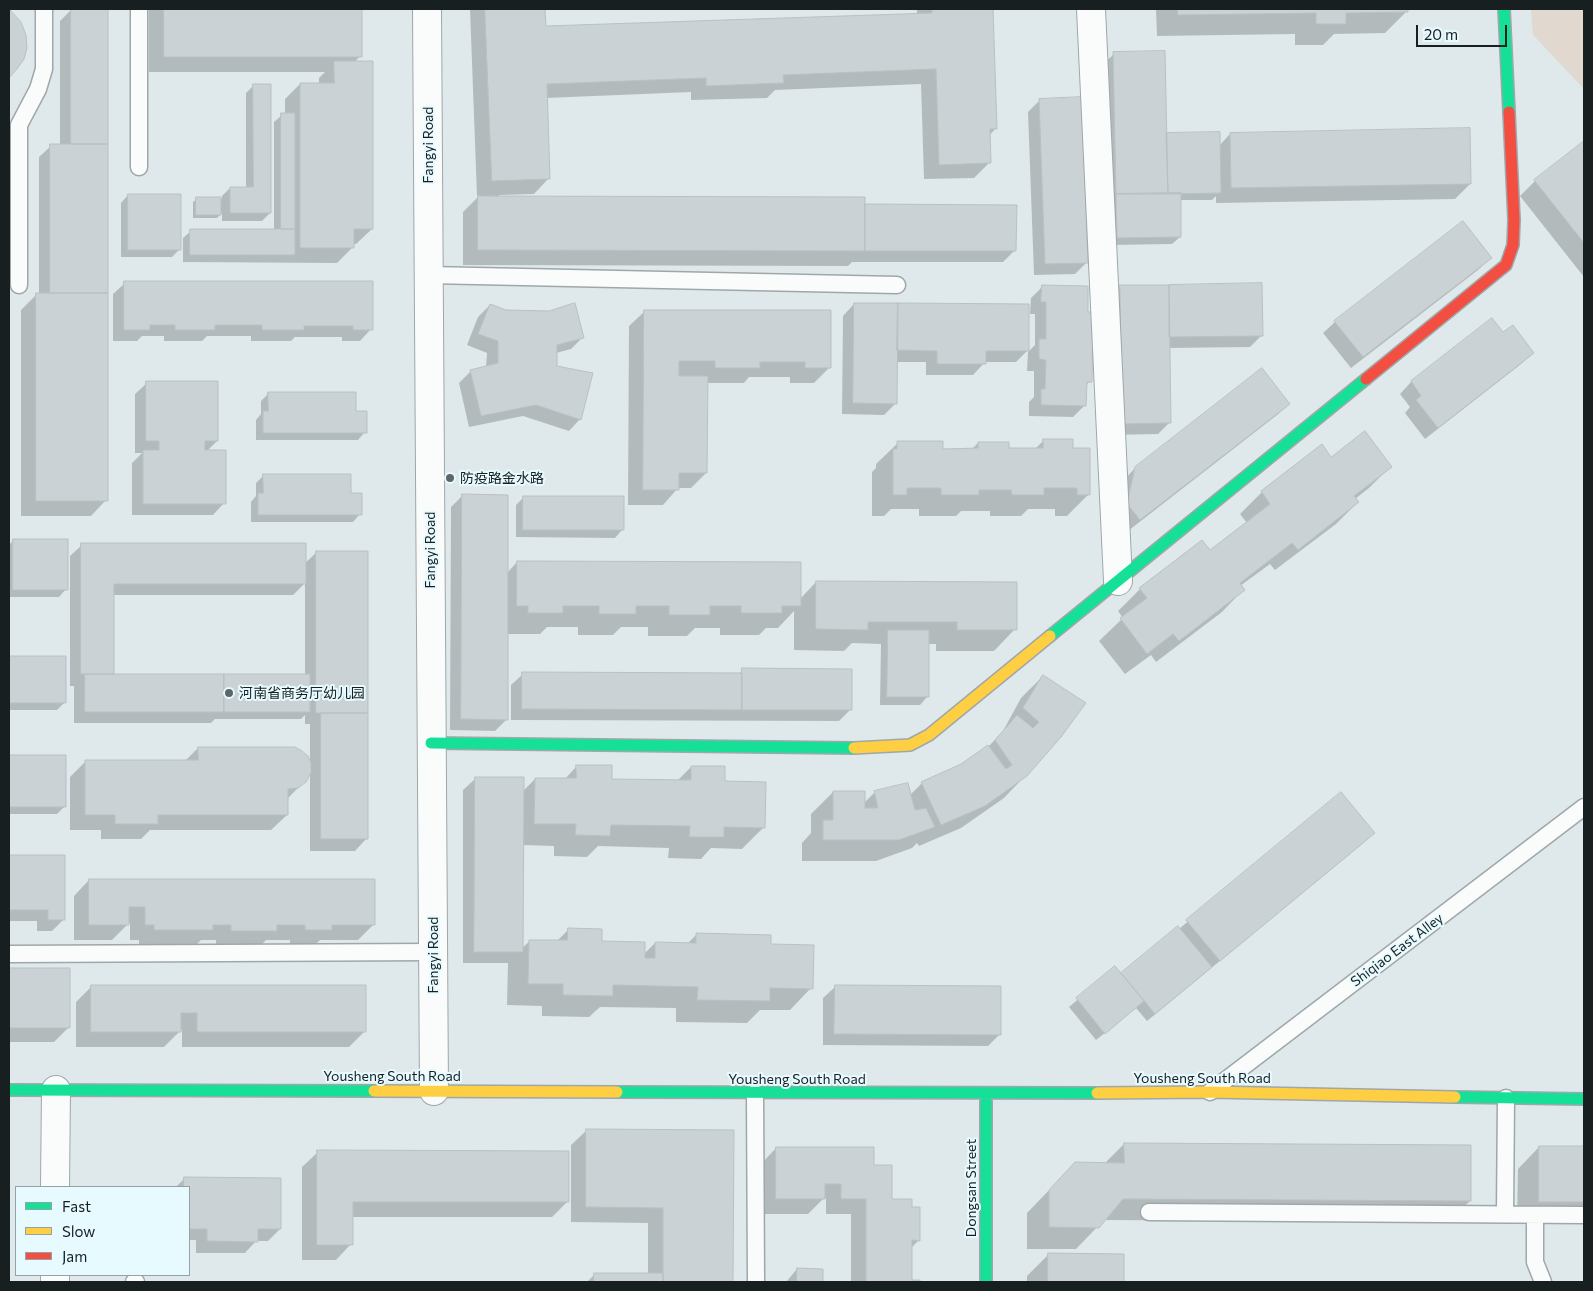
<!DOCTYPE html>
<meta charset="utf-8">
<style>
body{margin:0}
#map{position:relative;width:1593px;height:1291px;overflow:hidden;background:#dfe9ec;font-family:Commissioner,sans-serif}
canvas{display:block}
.frame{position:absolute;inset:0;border:10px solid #181f21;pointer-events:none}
.legend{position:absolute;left:15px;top:1186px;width:175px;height:90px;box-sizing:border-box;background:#e6faff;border:1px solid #94a2a6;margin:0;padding:6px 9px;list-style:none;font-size:15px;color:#181f21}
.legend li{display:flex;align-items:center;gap:10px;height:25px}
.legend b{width:25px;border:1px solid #94a2a6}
.scale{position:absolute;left:1416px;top:25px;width:91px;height:22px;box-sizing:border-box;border:2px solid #181f21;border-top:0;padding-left:6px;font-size:15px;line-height:18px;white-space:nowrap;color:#181f21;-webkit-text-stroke:4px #e6faff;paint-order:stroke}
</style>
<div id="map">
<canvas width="1593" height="1291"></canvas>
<div class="frame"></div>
<ul class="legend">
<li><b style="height:6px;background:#16e098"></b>Fast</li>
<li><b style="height:6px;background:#ffcf43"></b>Slow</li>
<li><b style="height:6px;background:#f24e42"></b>Jam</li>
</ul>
<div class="scale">20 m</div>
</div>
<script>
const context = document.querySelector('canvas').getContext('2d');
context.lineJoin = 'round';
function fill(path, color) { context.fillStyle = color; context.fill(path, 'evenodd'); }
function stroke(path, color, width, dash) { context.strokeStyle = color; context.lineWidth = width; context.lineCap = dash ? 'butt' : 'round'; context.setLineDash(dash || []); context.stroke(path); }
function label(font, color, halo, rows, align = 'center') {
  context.font = font + ' Commissioner,"Noto Sans SC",sans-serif'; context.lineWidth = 4; context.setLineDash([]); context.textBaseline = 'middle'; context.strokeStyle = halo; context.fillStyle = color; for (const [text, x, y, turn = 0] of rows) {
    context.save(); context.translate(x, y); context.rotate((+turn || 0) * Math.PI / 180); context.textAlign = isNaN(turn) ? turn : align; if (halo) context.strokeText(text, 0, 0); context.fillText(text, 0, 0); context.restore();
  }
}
const green = new Path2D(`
 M1531 9H1584V89L1533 35Z`);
const shadow = new Path2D(`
 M72 9 106 500 91 516H21V310L37 294H39V157L51 146H60V21Z
 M149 9H360V56L354 63 372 229 356 244H353V247L337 263 183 262V238L191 231H274V122L282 115H285V99L300 84H319V78L325 72H149Z
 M470 9H544V27L917 14V9H992L996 128 989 136 990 162 974 178 924 179 921 84 775 90 767 98 691 100V92L546 98 549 178 534 194 499 195V197L864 207 1015 250 1003 262H852L848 266 463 265V212L480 195 477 196Z
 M1156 9H1407V11L1385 33 1334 34 1323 45H1295V34L1157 36Z
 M9 11 12 13 17 69 9 76Z
 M1114 54 1165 134 1219 146 1230 134 1470 184 1455 199 1216 203V196L1212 200H1179L1180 237 1172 244 1109 245 1102 65Z
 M254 85 270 213 262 221H222V213L217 218H193V202L197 199H222V196L230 188H246V93Z
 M1040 100 1087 262 1075 274 1034 275 1028 112Z
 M1584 143V277L1520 196 1535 181Z
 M128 195 180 249 172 257H121V203Z
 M1490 258 1478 270 1351 368 1323 333 1335 322Z
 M125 283 371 329 360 341H342V337H295L291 341H251V336H207L202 341H164V336H142L137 341H113V294Z
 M1042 287 1090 381 1085 386V405L1073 417 1029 416V402L1034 397V371H1027L1028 352 1035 345V314H1030L1031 298Z
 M1121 287 1262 335 1250 347 1168 348 1170 422 1158 434 1112 435 1109 298Z
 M854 304 1027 351 1016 362H985L973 375H926V362H896V403L884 415 842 414 843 316Z
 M490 305 583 337 571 349 556 353V367L580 419 569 431 523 416 469 427 459 383 471 371 486 367 487 353 467 345 478 317Z
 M645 311 830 367 814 383H790V377H749L744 383H706V473L691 488H678L663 505H628L629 326Z
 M1492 320 1503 334 1533 353 1521 364 1425 439 1405 413 1410 407 1400 394 1411 382Z
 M147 383 217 441 206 452 224 503 213 515H132V463L142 453H135V394Z
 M269 393 355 412 365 432 358 440H256V420L261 414V401Z
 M1289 404 1277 415 1128 531 1124 480 1136 467Z
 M1043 441 1071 449 1089 494 1067 516H1055V509H1028L1021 516H990V511H961L956 516H919V509H891L884 516H872V472L876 468V464L898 443 942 450H971L978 443 1008 450H1034Z
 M1322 446 1331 459 1391 466 1369 488 1355 499 1358 502 1336 524 1275 570 1270 564 1240 586 1243 590 1222 612 1156 662 1151 655 1125 674 1099 641 1123 618 1118 611 1140 589 1202 542 1209 552 1247 523 1240 514 1262 492Z
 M264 475 350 494 360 514 353 522H251V502L256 496V483Z
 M463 495 507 573 517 562 800 599 816 582 1015 629 994 651H936V644H928L927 697 920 705H880L881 644 852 643 844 651 794 650V611L778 628H766L759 635H720V628H695L687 636H648V627H621L613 635H578V627H547L540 634H507V719L495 731 450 730 451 507Z
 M524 497 622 530 615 538 516 537V505Z
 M13 541 66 589 59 597H9V545Z
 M82 545 304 564 317 552 366 839 355 851H310V772L305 781 287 799V815L271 830H150L141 839H101V830H70V777L86 761H185L198 748 310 764V724H305V715L301 719H215L211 723H74V686H70V556ZM305 583V676H113V595H293Z
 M10 657 65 702 57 710H9V658Z
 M743 670 850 710 839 721 511 720V685L523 674H738Z
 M1043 676 1084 703 1026 775 1004 798 961 828 919 846 917 843 912 848 876 861H802V843L811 833V814L833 792 864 803 875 792 910 795 922 783 962 766 989 746 1003 731 1021 698Z
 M9 756H65V806L57 814H9Z
 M577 766 610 780 677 781 691 767 723 782 764 827 742 849 711 848 701 859 668 858 669 848 598 846 587 857 554 856V846L522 845V948L530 941H557L568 930 600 942 643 955 655 943 687 944 696 935 770 945 811 988 790 1010H760L747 1023 676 1022V1008L600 1007 589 1017 542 1016V1006L507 1005 508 963H463V790L475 779 522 792 535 779 564 780Z
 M1341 794 1374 833 1362 844 1147 1021 1136 1008 1096 1040 1069 1007 1115 968 1121 974 1179 929Z
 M9 857H64V919L52 931H37V921H9Z
 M89 880 373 925 358 940H320L315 945H290V940H266L260 946H216V940H201L196 945H139V940H130V922L112 940H74V896Z
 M9 969H69V1027L54 1042H9Z
 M91 987 365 1031 349 1047H182V1029L164 1047H76V1002Z
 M835 987 1000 1034 988 1046 823 1045V998Z
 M587 1130 733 1131 732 1282H587L595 1274H648V1223L571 1222V1145Z
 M1124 1144 1470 1201 1448 1222 1104 1220 1076 1249H1027V1213L1053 1186 1104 1164Z
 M1539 1147H1584V1223H1517L1518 1169Z
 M776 1148 872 1166 890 1200 910 1208 919 1240 910 1249V1281L919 1282H851V1214H826V1198H824L808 1214H761V1164Z
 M318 1152 567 1202 552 1217H352L351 1244 336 1260H302V1167Z
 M185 1178 280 1229 268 1241H256L245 1253H196V1240H189V1187H176Z
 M1049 1254 1123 1255V1282H1027V1276Z
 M797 1269 822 1270V1282H786Z`);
const building = new Path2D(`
 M9 9 21 22 26 35 27 48 24 59 17 69 9 78Z
 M71 9H108V144H71Z
 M164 9H362V57H164Z
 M485 9H545L546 26 932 13V9H993L997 129H990L991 163 939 165 936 69 783 75 784 83 706 86V78L547 84 550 179 492 181Z
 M1178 9H1408V12L1346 13V24H1316V13L1178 15Z
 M1165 51 1168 194H1116L1113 52Z
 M334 61H373V229H354V248H300V83H334Z
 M253 84H271V213H230V187H253Z
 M1082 97 1088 263 1045 264 1039 99Z
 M281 113H295V229H281Z
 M1470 128 1471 184 1231 188 1230 133Z
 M1220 132 1221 193 1168 194 1166 133Z
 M1584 141V243L1534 180Z
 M50 144H108V293H50Z
 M1181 193V237L1117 238 1116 194Z
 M128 194H181V250H128Z
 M478 196 865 197V251L478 250Z
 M196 197H221V215H196Z
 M865 204 1017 205 1016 251H865Z
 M1463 221 1492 258 1363 357 1334 321Z
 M190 229H295V255H190Z
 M124 281H373V330H353V326H304V330H262V325H215V330H175V325H150V330H124Z
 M1262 283 1263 336 1169 337V285Z
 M1042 285 1088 286V312H1093L1092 382H1087L1086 406 1041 405V389H1045L1046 360 1039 359V339H1046V302H1041Z
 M1120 285H1169L1171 423 1123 424Z
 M36 293H108V501H36Z
 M575 303 584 338 557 345V366L593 373 581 420 536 405 481 416 470 370 498 363V341L478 334 490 304 506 310 549 311Z
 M854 303H898L897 404 853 403Z
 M898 303 1029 304V351H986V364H937V351L897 350Z
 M644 310H831V368H805V362H760V368H715V361H679V376H708L707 473H679V490H643Z
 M1492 318 1503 332 1513 325 1534 353 1438 428 1416 400 1421 396 1411 381Z
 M1262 368 1290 404 1140 520 1127 504 1135 467Z
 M146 381H218V441H205V450H226V504H143V450H159V441H146Z
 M268 392H356V411H367V433H263V411H268Z
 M1365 431 1392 467 1354 496 1359 502 1298 550 1292 543 1240 583 1245 590 1179 641 1173 634 1147 654 1120 618 1147 598 1139 588 1202 540 1210 550 1270 504 1261 491 1322 444 1331 457Z
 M1043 439H1073V448H1090V495H1077V488H1044V495H1012L1011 490H979V495H941V488H907V495H893V449H897V441H943V449L978 448V442H1009V448H1043Z
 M263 474H351V493H362V515H258V493H263Z
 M462 494 508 495V720L461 719Z
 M523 496H624V530H523Z
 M13 539H68V590H13Z
 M81 543H306V584H114V674H81Z
 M316 551H368V713H316Z
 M517 561 801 562V606H782V613H741V606H710V615H669V606H636V614H599V606H563V613H528V606H517Z
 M816 581 1017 582V630H957V622H868V630L816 629Z
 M888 630H929V697H887Z
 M10 656H66V703H10Z
 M742 668 852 669V710H742Z
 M522 672 742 673V710L522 709Z
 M85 674H224V712H85Z
 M224 674H310V712H224Z
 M1043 675 1086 703 1061 737 1027 776 985 806 941 825 921 782 961 764 988 745 1006 769 1012 765 995 740 1017 715 1033 728 1039 722 1023 708Z
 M321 713H368V839H321Z
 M198 747H295L302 751 308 756 311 763V773L306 782 298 788 288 789V815H158V824H115V815H85V760H198Z
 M9 755H66V807H9Z
 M576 765H612V779L691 780V766H725V781L766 782 765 828 724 827V837H689L690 826 611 825 610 836 575 835 576 824H534L535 778H576Z
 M475 777H524L523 952H474Z
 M908 783 915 810 926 808 935 827 899 840H823V820H833V791H865V808H878L874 791Z
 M1341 792 1375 833 1220 961 1186 920Z
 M9 855H65V920H48V910H10L9 920Z
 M89 879H375V925H332V930H305V925H277V931H231V925H213V930H154V925H145V907H129V925H89Z
 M1178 926 1212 967 1155 1014 1121 973Z
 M568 928 602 929V941L645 942V958H655V942L696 943V933L771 935V944L814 945 813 989 770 988V1001L697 1000 698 987 613 985V996L563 995V984H528L529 940H567Z
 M1115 966 1144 1001 1105 1034 1076 998Z
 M9 968H70V1028H9Z
 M91 985H366V1032H197V1013H181V1032H91Z
 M835 985 1001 986V1035L834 1034Z
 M586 1129 734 1130 733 1282H663V1208L586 1207Z
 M1124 1143 1471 1145V1201L1123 1199 1099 1228 1049 1227V1190L1075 1162 1124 1163Z
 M1539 1146H1584V1202H1539Z
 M776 1147H874V1165H892V1199H912V1207H920V1241L912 1240V1280H920V1282H866V1199H841V1184H825V1199H776Z
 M317 1150 569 1151V1202H353V1245H317Z
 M184 1177 281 1178V1229H258V1242L207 1241V1229H189V1187H184Z
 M1048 1253 1124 1254V1282H1048Z
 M797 1268 823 1269V1282H797Z
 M594 1273H663V1282H594Z`);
const lane = new Path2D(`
 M139 9V167
 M429 275 897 285
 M19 285V125L38 89 44 69V9
 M9 954 433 952
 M1210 1092 1584 807
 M755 1093 756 1282
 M1149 1212 1584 1215
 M1505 1214 1506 1098
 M1535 1215V1262L1543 1282
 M134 1282H136`);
const street = new Path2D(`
 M427 9 434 1091
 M1091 9 1118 581
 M55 1187 56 1090
 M55 1282V1275`);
const fast = new Path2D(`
 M1504 9 1509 112
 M1050 636 1366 379
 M431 743 854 748
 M9 1090 374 1091
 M617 1092 1097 1093
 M986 1094V1282
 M1455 1097 1584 1099`);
const slow = new Path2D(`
 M854 748 910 745 929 735 1050 636
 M374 1091 617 1092
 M1097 1093 1210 1092 1455 1097`);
const jam = new Path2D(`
 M1366 379 1506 265 1513 245 1514 220 1509 112`);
const markers = [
 [450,478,5,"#5e6668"],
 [229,693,5,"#5e6668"]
];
const streetNames = [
 ["Fangyi Road",428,145,-90],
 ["Fangyi Road",430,550,-90],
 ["Shiqiao East Alley",1397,950,-37],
 ["Fangyi Road",433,955,-90],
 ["Yousheng South Road",392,1076],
 ["Yousheng South Road",1202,1078],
 ["Yousheng South Road",797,1079],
 ["Dongsan Street",971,1188,-90]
];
const poiNames = [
 ["防疫路金水路",460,478],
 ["河南省商务厅幼儿园",239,693]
];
fill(green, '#e1d8cf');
fill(shadow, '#0003');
fill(building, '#cad2d5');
stroke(building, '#b8c0c3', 1);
stroke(lane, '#9fa7a9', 19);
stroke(street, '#9fa7a9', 30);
stroke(fast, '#9fa7a9', 14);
stroke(slow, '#9fa7a9', 14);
stroke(jam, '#9fa7a9', 14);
stroke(lane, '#fafcfc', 16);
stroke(street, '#fafcfc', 28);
stroke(fast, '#16e098', 11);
stroke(slow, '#ffcf43', 11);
stroke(jam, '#f24e42', 11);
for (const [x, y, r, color] of markers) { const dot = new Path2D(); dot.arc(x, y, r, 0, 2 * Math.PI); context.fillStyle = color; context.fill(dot); stroke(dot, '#e6faff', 2); }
label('14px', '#181f21', '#e6faff', streetNames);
label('14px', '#181f21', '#e6faff', poiNames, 'left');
</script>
